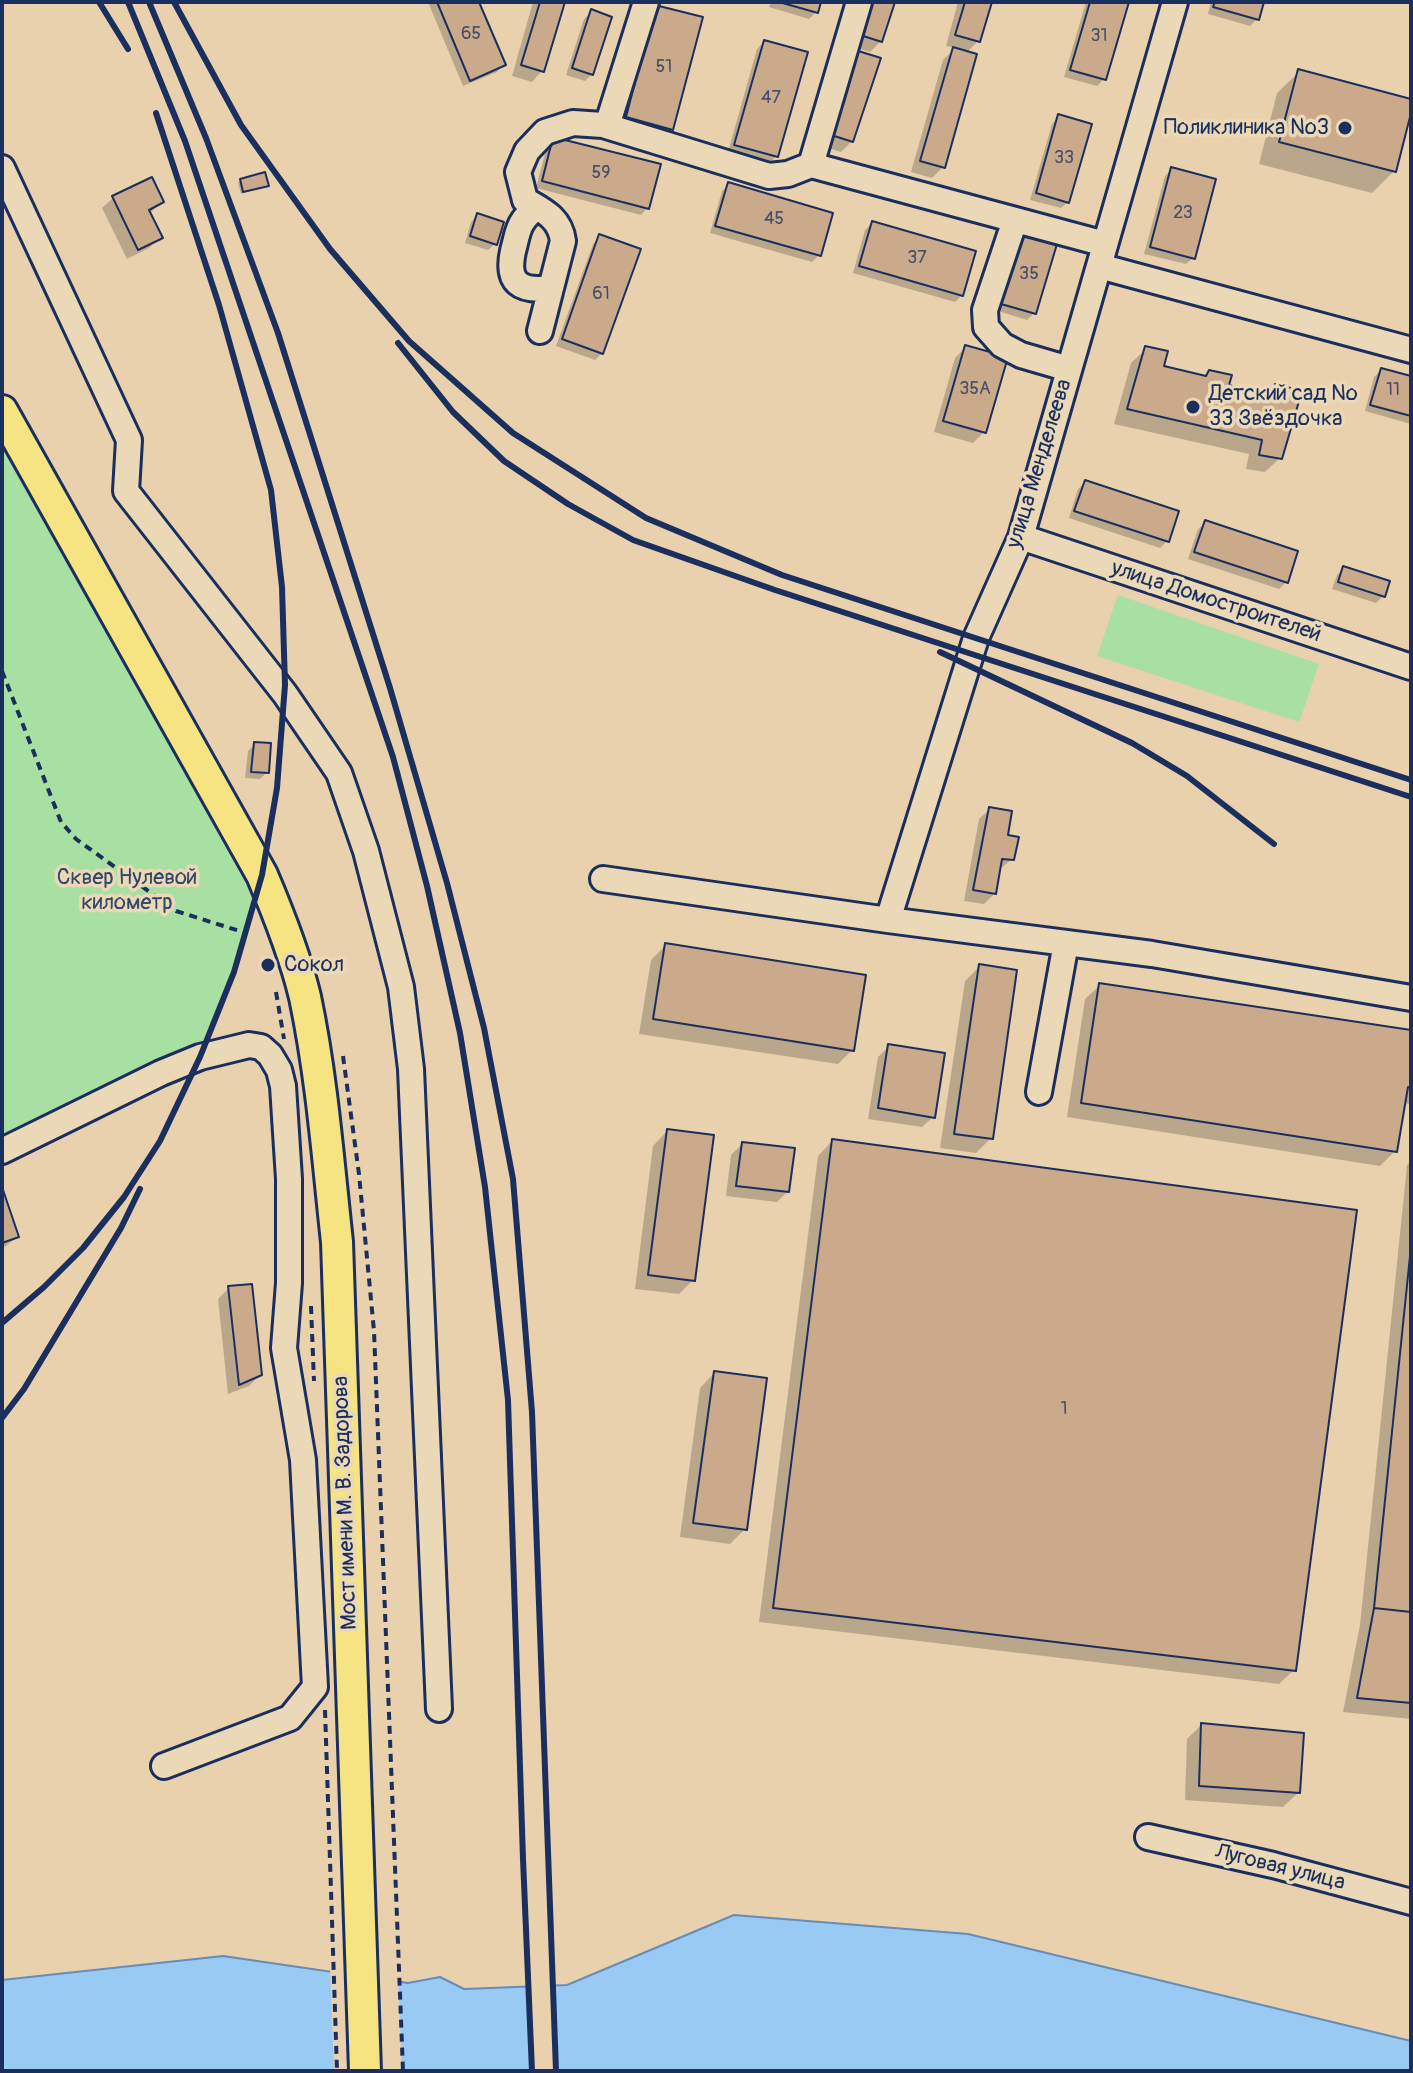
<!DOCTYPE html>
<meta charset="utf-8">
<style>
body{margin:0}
#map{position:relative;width:1413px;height:2073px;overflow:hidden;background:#e9d1ae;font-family:Pangolin,sans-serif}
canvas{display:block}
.frame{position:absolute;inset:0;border:4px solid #1b2f5e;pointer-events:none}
</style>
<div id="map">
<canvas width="1413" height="2073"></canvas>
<div class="frame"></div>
</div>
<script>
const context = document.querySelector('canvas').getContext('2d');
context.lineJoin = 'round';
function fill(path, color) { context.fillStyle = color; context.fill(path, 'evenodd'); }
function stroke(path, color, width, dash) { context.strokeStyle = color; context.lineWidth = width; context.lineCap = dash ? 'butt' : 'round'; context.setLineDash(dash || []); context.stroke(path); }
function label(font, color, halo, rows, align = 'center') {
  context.font = font + ' Pangolin,sans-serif'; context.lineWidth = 7; context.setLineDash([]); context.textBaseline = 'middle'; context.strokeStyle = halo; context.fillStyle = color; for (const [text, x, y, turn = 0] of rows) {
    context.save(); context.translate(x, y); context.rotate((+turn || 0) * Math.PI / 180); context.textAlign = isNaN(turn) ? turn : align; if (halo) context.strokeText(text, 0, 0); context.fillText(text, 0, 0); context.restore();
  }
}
const green = new Path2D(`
 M2 411 262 875 234 972 200 1057 2 1151Z
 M1118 595 1319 664 1299 722 1097 656Z`);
const water = new Path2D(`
 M734 1915 968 1934 1411 2041V2071H2V1980L223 1956 408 1983 440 1977 464 1989 567 1985Z`);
const pier = new Path2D(`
 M330 1968 398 1978 402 2071H334Z
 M528 1982H552L556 2071H532Z`);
const shadow = new Path2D(`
 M428 2H477L503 65 497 72 463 86Z
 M533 2H563L542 71 532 82 512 76Z
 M771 2H819L816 12 809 19 769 7Z
 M893 2 881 41 870 52 850 46Z
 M958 2H990L978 41 966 53 975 56 943 167 932 178 911 172 943 60 955 48 946 46Z
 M1086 2H1127L1104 79 1097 86 1064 77Z
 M1211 2H1262L1257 19 1250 26 1208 14Z
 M591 12 592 74 585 81 566 75 584 19Z
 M649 14 671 129 664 136 620 124Z
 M764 42 776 156 770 163 728 152 757 49Z
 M878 60 852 141 841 152 819 145Z
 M1299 72 1411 101 1394 171 1372 193 1259 164 1277 93Z
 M1058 117 1068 202 1061 208 1030 200 1052 124Z
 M554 139 647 208 641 215 536 188 547 146Z
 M1172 169 1193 258 1186 264 1144 254 1165 176Z
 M241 180 266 186 241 194 238 183Z
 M729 185 819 255 812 262 710 233 722 191Z
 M113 198 162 202 149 214 160 237 149 248 127 259 102 208Z
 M478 215 495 244 488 250 465 243 471 222Z
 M872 223 962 295 955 302 853 273 865 230Z
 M600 237 602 353 595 360 556 346 593 244Z
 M1015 243 1034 313 1027 320 995 310Z
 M966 347 984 432 973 443 934 432 955 358Z
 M1146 349 1162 367 1204 378 1210 372 1227 387 1264 397 1275 386 1280 458 1265 472 1246 469 1249 454 1114 424 1131 363Z
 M1381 370 1411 378V424L1365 411 1374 377Z
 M1085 482 1167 541 1160 548 1069 518 1078 489Z
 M1205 523 1286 582 1279 589 1188 559 1198 529Z
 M1344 568 1388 583 1383 596 1376 603 1332 589 1337 575Z
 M255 744 267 772 260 779 245 778 248 751Z
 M990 809 1006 837 1012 859 999 870 994 894 984 904 964 901 979 819Z
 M666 945 852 1050 838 1064 639 1034 651 960Z
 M980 966 991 1138 976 1153 940 1148 965 981Z
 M1100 985 1411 1032V1104L1403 1103 1395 1151 1380 1166 1067 1117 1085 999Z
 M889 1046 933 1117 922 1127 868 1119 878 1057Z
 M667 1131 693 1280 679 1294 635 1289 653 1146Z
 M832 1141 1294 1670 1279 1684 759 1622 818 1156Z
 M742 1144 787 1192 777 1202 726 1196 731 1155Z
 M1411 1161V1719L1343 1712 1360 1625 1407 1165Z
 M2 1194 17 1237 2 1249Z
 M229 1288 260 1375 249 1386 228 1394 218 1299Z
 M714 1373 745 1529 730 1544 680 1537 700 1388Z
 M1201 1725 1298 1793 1283 1807 1185 1800 1187 1739Z`);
const building = new Path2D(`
 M437 2H479L506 65 470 81Z
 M540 2H565L544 72 521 65Z
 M779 2H821L818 13Z
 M870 2H895L882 42 860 35Z
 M965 2H992L980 42 955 35Z
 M1090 2H1129L1106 80 1070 70Z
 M1215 2H1264L1259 20 1213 7Z
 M655 5 703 17 673 130 626 117Z
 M591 9 612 17 593 75 572 68Z
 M764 40 808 52 778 157 734 145Z
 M953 47 977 54 945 168 920 161Z
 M855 50 881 58 853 142 828 134Z
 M1298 69 1411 99V113L1396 172 1279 142Z
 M1058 114 1092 124 1069 203 1036 193Z
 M553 137 661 164 649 209 542 181Z
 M1171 167 1216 179 1195 259 1150 247Z
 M265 172 269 186 243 192 240 179Z
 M152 177 164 202 149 210 163 238 138 250 112 196Z
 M728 182 833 213 821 256 715 226Z
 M477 213 504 222 497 245 470 236Z
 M872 221 976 251 963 296 859 266Z
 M1021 233 1057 244 1036 314 1001 304Z
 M599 234 641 249 603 354 562 339Z
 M965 345 1008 357 986 433 943 421Z
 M1145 346 1168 351 1164 366 1206 376 1209 370 1232 375 1229 385 1272 398 1275 384 1302 391 1282 459 1259 455 1262 440 1127 409Z
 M1381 368 1411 376V416L1370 405Z
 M1085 480 1179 511 1169 542 1074 511Z
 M1205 520 1298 551 1288 583 1194 552Z
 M1343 566 1390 581 1385 597 1338 582Z
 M254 742 271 743 269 773 251 772Z
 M989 807 1012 811 1008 835 1019 837 1014 860 1002 859 996 894 973 890Z
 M665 943 866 975 854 1051 653 1019Z
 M979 964 1017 970 993 1139 954 1134Z
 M1099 983 1411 1030V1088L1408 1087 1397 1152 1081 1103Z
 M888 1044 945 1053 935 1118 878 1108Z
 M667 1129 714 1135 695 1281 648 1275Z
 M832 1139 1357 1210 1296 1671 773 1608Z
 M742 1142 795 1148 789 1192 736 1186Z
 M2 1187 19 1237 2 1243Z
 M1411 1246V1612L1374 1608Z
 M252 1284 262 1375 239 1385 228 1286Z
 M714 1371 767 1378 747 1530 693 1523Z
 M1374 1608 1411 1612V1703L1357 1698Z
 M1201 1723 1304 1733 1300 1793 1199 1786Z`);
const path = new Path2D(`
 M2 671 61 822 76 839 176 911 246 933
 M276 992 284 1039
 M343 1056 359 1174 374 1331 403 2071
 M311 1306 314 1381
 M325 1710 337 2071`);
const minor = new Path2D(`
 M607 126 646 2
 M811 165 1105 244
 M2 168 129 440 126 491 285 694 339 773 366 851 401 987 411 1069 439 1709
 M536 207C532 211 526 216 523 221 517 229 516 241 513 251 506 283 520 292 551 288
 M1015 220 985 310 986 327 1002 345 1021 355 1069 369
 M1099 266 1411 350
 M540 331 563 241C560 218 544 211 525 200L518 172 527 151 545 132 573 123 603 125 769 176 788 174 811 165 859 2
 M1021 537 1411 667
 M603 879 888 920 1152 954 1411 998
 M888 920 976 638 1021 537 1175 2
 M1039 1092 1066 943
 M2 1151 161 1073 200 1057 249 1045 261 1047 270 1055 279 1070 283 1086 289 1179V1283L284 1348 303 1460 315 1687 290 1718 164 1766
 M1148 1837 1273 1865 1411 1902`);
const major = new Path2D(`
 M2 411 262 875C279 915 295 955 305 997 322 1078 328 1160 337 1242L365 2071`);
const rail = new Path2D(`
 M99 2 128 49
 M128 2 185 141 393 757 427 886 460 1033 485 1187 508 1400 523 1859 532 2071
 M149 2 206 138 278 333 390 688 447 883 484 1028 513 1179 532 1412 556 2071
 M174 2 241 125 330 249 409 341 513 433 646 518 782 575 1411 780
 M398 343 453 412 504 461 568 504 633 540 775 590 1411 797
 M940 652 1132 743 1187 776 1274 844
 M2 1323 44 1287 83 1248 124 1197 160 1141 200 1057 234 972 262 875 277 788 285 685 282 587 271 490 219 305 156 113
 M2 1418 24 1389 121 1228 140 1189`);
const markers = [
 [1345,128,8,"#1b2f5e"],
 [1193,407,8,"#1b2f5e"],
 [268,965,8,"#1b2f5e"]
];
const numberNames = [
 ["65",471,34],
 ["31",1099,36],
 ["51",664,67],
 ["47",771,98],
 ["33",1064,158],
 ["59",601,173],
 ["23",1183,213],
 ["45",774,219],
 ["37",917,258],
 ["35",1029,274],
 ["61",601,294],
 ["35А",975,389],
 ["11",1393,390],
 ["1",1064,1409]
];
const poiNames = [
 ["Поликлиника №3",1329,128,"right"],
 ["Детский сад №",1209,394],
 ["33 Звёздочка",1209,419],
 ["Сокол",284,965]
];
const streetNames = [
 ["улица Менделеева",1040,464,-73],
 ["улица Домостроителей",1216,602,18],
 ["Мост имени М. В. Задорова",346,1503,-92],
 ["Луговая улица",1280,1868,14]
];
const parkNames = [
 ["Сквер Нулевой",127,878],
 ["километр",127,903]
];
fill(green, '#a8dfa3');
fill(water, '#98caf4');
stroke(water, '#668cb8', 2);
fill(pier, '#e9d1ae');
fill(shadow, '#0003');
fill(building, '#cba98b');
stroke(building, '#1b2f5e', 2);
stroke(minor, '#1b2f5e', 30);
stroke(major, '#1b2f5e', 36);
stroke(path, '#1b2f5e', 4, [8, 6]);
stroke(minor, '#ebd8b6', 24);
stroke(major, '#f6e381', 30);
stroke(rail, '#1b2f5e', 6);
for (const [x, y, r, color] of markers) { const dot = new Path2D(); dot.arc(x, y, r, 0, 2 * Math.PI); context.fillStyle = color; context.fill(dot); stroke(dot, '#ebd8b6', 3); }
label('18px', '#474e69', null, numberNames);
label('22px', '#1b2f5e', '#ebd8b6', poiNames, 'left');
label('22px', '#1b2f5e', '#ebd8b6', streetNames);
label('22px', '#304968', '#ebd8b6', parkNames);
</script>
